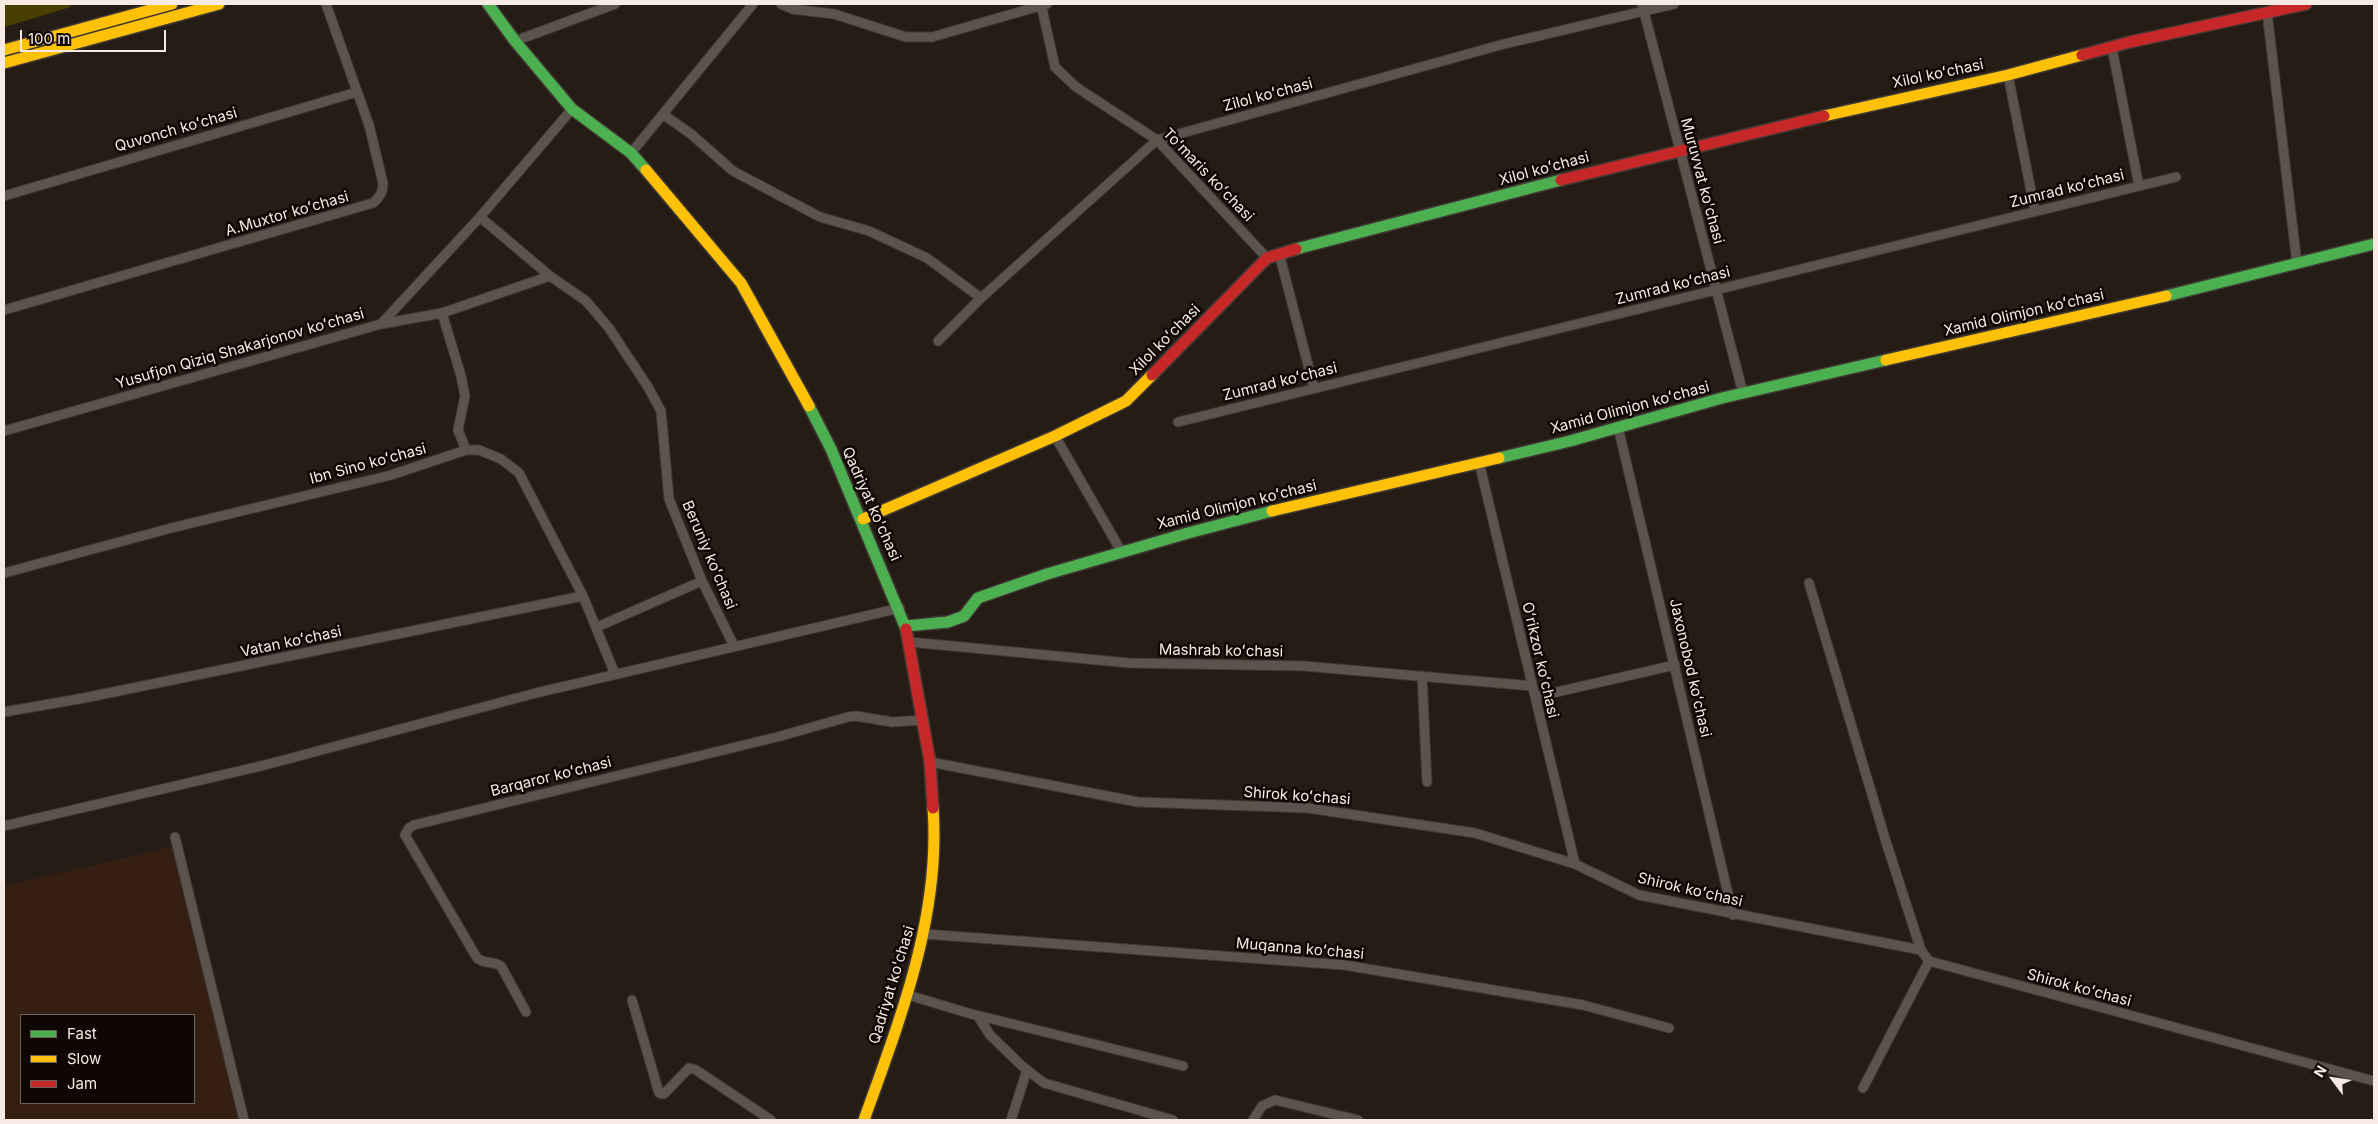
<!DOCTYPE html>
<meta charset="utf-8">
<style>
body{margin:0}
#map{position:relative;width:2378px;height:1124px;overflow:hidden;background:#261c16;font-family:Inter,sans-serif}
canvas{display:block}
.frame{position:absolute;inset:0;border:5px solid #f7eae3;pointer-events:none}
.legend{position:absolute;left:20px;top:1014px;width:175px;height:90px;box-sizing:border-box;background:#0e0704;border:1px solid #6b625d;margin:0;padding:6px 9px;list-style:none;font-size:15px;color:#f7eae3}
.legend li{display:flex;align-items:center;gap:10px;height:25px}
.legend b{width:25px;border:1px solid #6b625d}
.north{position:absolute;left:2308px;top:1054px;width:50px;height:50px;-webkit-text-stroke:4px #0e0704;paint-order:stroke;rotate:301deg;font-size:14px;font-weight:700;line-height:20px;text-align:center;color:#f7eae3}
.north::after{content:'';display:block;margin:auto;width:18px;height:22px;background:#f7eae3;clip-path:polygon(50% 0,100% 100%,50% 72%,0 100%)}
.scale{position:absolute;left:20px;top:30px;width:146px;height:22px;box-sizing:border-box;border:2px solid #f7eae3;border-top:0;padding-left:6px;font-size:15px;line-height:18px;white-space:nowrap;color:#f7eae3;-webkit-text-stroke:4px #0e0704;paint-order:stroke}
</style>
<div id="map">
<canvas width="2378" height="1124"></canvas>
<div class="frame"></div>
<ul class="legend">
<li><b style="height:6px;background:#4caf50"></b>Fast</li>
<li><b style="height:6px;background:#ffc107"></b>Slow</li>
<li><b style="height:6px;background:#c62828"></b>Jam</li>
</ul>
<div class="north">N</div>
<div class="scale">100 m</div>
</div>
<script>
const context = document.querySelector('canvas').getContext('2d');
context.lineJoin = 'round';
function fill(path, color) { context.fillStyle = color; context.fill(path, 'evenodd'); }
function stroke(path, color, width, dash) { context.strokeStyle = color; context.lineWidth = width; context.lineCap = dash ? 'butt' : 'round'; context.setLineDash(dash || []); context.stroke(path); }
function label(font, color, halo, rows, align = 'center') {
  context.font = font + ' Inter,sans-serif'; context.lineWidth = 5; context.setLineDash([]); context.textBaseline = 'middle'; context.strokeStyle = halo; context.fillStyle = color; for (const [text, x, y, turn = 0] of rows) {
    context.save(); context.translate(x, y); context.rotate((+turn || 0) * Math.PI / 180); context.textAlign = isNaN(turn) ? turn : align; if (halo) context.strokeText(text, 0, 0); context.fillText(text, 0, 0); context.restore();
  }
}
const built = new Path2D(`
 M180 845 243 1120H4V886ZM21 1015H194V1103H21Z`);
const green = new Path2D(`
 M4 4H70L71 7 4 27Z`);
const street = new Path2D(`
 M781 4 792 9 834 14 906 37H932L1047 4
 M1041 4 1055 67 1076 87 1157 140 1267 258
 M1642 4 1743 393
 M2267 12 2297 264
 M515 41 615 4
 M2112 48 2139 186
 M2008 75 2035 211
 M664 115 691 134 733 171 820 217 869 231 927 258 981 298
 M631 153 753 4
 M4 196 357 92
 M480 217 550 276 586 301 609 328 648 387 661 411 669 499 702 581 734 646
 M1279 253 1314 388
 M4 310 373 203C380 197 383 192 383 183L369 125 326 4
 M381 324 442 313
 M938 341 981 298 1157 140 1504 44 1674 4
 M1178 422 2176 177
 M1618 427 1733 915
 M4 431 381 324 480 217 572 109
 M1055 436 1121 551
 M466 450 458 430 465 396 461 376 442 313 550 276
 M1479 462 1575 864
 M4 573 175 527 391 475 466 450H479L501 459 519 473 583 596 615 674
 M1809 583 1887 845 1921 950
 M597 627 702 581
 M910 642 1129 663 1304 666 1532 686
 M1422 676 1427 782
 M1535 697 1675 665
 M4 712 84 698 583 596
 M930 762 1138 802 1308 808 1475 833 1575 864 1639 895 1921 950 1929 961 2374 1081
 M4 826 265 765 536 693 900 608
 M175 837 244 1120
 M924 934 1344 965 1583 1005 1669 1028
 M908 995 978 1016 990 1035 1022 1066 1044 1083 1173 1120
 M632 1000 659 1093 664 1094 689 1068 696 1070 771 1120
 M526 1012 501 966C493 961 484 964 477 958L405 835 409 828 414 825 777 737 848 717 856 716 892 722 924 720
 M976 1015 1183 1066
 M1863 1088 1929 961
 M1011 1120 1027 1070
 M1253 1120 1262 1106 1275 1100 1358 1120`);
const fast = new Path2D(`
 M488 4 515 41 572 109 631 153 646 170
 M1296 249 1561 180
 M2166 296 2374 244
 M809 406 831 449 906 629
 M1499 458 1570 441 1722 398 1886 360
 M906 626 948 622 964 616 978 598 1047 574 1188 533 1272 511`);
const slow = new Path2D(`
 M4 50 172 4
 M4 63 219 4
 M1824 116 2008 75 2082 55
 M646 170 741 283 809 406
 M1886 360 2166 296
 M1272 511 1499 458
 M863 519 1055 436 1126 401 1152 375
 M864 1120C900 1019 941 916 933 808`);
const jam = new Path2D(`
 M2082 55 2130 42 2306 4
 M1561 180 1824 116
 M1152 375 1267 258 1296 249
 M906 629 930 762 933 808`);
const streetNames = [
 ["Xilol koʻchasi",1938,74,-12],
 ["Zilol koʻchasi",1268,95,-15],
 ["Quvonch koʻchasi",176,130,-16],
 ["Xilol koʻchasi",1544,169,-15],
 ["Toʻmaris koʻchasi",1208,175,46],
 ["Muruvvat ko'chasi",1702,181,75],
 ["Zumrad koʻchasi",2067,189,-14],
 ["A.Muxtor koʻchasi",287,214,-16],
 ["Zumrad koʻchasi",1673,286,-14],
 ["Xamid Olimjon koʻchasi",2024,313,-13],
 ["Xilol koʻchasi",1165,340,-45],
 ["Yusufjon Qiziq Shakarjonov koʻchasi",240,349,-16],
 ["Zumrad koʻchasi",1280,382,-14],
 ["Xamid Olimjon koʻchasi",1630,408,-15],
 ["Ibn Sino koʻchasi",368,464,-15],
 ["Qadriyat ko'chasi",871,504,66],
 ["Xamid Olimjon koʻchasi",1237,505,-14],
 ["Beruniy koʻchasi",709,555,67],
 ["Vatan koʻchasi",291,642,-12],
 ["Mashrab koʻchasi",1221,651,1],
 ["Oʻrikzor koʻchasi",1540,660,77],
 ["Jaxonobod koʻchasi",1690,668,77],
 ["Barqaror koʻchasi",551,777,-14],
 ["Shirok koʻchasi",1297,796,4],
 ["Shirok koʻchasi",1690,890,13],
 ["Muqanna koʻchasi",1300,949,5],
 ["Qadriyat ko'chasi",892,985,-73],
 ["Shirok koʻchasi",2079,988,15]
];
fill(built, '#351f12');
fill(green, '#4a3f03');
stroke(street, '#403834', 11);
stroke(fast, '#403834', 14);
stroke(slow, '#403834', 14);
stroke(jam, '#403834', 14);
stroke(street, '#5b544e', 9);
stroke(fast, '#4caf50', 11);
stroke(slow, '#ffc107', 11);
stroke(jam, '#c62828', 11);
label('15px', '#f7eae3', '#0e0704', streetNames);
</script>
